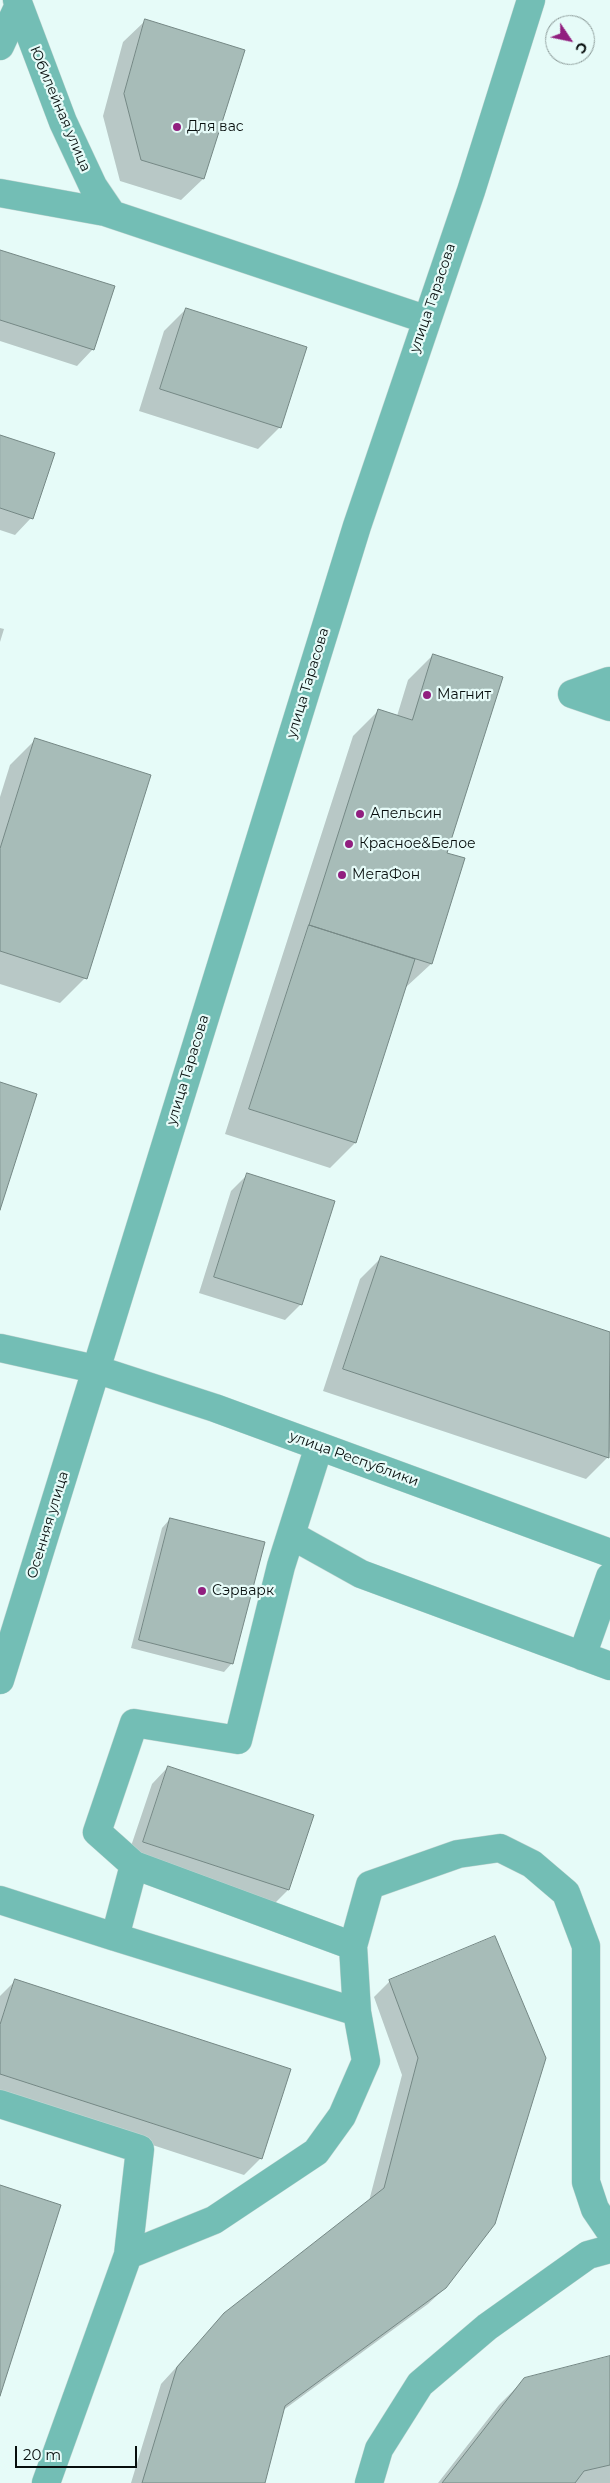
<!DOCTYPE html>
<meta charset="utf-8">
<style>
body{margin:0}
#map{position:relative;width:610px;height:2483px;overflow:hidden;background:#e6fbf8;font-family:Montserrat,sans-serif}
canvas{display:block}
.north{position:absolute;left:545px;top:15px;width:50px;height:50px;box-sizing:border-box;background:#e6fbf8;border:1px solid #8d9c9a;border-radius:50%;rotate:124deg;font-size:14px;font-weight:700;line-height:20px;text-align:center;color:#070e0d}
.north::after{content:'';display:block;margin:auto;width:18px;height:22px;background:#911f7f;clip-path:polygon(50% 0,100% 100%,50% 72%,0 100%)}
.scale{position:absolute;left:15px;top:2446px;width:122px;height:22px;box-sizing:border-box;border:2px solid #070e0d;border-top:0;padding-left:6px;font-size:15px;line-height:18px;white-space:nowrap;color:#070e0d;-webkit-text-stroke:4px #e6fbf8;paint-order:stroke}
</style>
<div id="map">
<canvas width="610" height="2483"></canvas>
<div class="north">С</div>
<div class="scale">20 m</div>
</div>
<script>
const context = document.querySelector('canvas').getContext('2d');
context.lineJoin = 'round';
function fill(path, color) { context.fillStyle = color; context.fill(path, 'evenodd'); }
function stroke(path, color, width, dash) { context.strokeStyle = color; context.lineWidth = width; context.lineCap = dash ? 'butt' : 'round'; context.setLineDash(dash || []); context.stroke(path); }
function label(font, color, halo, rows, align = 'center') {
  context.font = font + ' Montserrat,sans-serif'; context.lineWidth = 4.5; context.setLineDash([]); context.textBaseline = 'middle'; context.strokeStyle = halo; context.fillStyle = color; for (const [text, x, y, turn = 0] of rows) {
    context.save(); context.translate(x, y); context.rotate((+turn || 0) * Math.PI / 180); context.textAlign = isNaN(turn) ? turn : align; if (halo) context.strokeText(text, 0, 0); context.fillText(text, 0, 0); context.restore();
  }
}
const shadow = new Path2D(`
 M145 21 203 179 181 200 120 181 103 116 123 42Z
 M0 251 93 349 77 366 0 341Z
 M186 309 280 427 258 449 139 411 164 331Z
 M0 437 31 518 15 535 0 530Z
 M0 628 4 629 0 642Z
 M433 655 445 854 431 964 405 988 355 1143 330 1168 225 1134 353 736 378 711 397 716 408 680Z
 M35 740 85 978 60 1003 0 984V797L10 765Z
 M247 1175 301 1304 285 1320 199 1293 231 1191Z
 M382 1257 610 1333V1451L608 1457 586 1479 323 1391 360 1279Z
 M170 1519 232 1663 224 1672 131 1648 162 1528Z
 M168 1767 313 1815 288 1890 272 1906 127 1858 152 1784Z
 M494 1938 445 2288 428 2304 282 2411 264 2483H131L161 2384 225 2314 369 2201 402 2075 374 1997 390 1981Z
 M16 1980 261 2158 244 2175 0 2095V1996Z
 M610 2357V2483H438L499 2405 525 2379Z`);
const building = new Path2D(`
 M145 19 245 50 204 179 141 160 124 94Z
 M0 250 115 286 94 350 0 320Z
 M186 308 307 347 281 428 160 389Z
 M0 435 55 453 33 519 0 508Z
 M433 654 503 677 447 853 465 858 432 964 309 925 378 709 412 720Z
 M35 738 151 775 87 979 0 951V849Z
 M309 925 415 959 356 1143 249 1109Z
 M0 1082 37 1094 0 1210Z
 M247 1173 335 1201 302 1305 214 1277Z
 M381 1256 610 1332 609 1458 343 1369Z
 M170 1518 265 1542 233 1664 139 1640Z
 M168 1766 314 1815 289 1890 143 1842Z
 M495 1936 546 2058 495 2224 446 2288 285 2406 265 2483H142L177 2367 224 2313 384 2188 418 2058 389 1980Z
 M15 1979 291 2069 262 2159 0 2074V2025Z
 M0 2185 61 2205 0 2396Z
 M610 2356V2465L584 2471 575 2483H442L524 2378Z`);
const minor = new Path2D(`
 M17 0 63 122 93 186 112 214
 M0 46 18 7
 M0 193 105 212 425 319
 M609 681 572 694 610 707
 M0 1348 95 1369 215 1408 610 1553
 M291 1535 361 1574 610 1666
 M582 1656 610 1577
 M0 1680 357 526 471 191 531 0
 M134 1865 353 1946 370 1885 458 1854 500 1848 532 1864 566 1893 586 1946V2182L595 2209 610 2231
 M0 1900 115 1937 134 1865 97 1832 134 1723 238 1740 281 1566 319 1446
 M115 1937 357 2012 366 2061 342 2116 316 2152 214 2220 128 2255
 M353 1946 357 2012
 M0 2104 140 2149 128 2255 46 2483
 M369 2483 379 2449 420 2384 487 2327 588 2255 610 2249`);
const markers = [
 [177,127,5,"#911f7f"],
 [427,695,5,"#911f7f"],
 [360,814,5,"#911f7f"],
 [349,844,5,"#911f7f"],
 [342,875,5,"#911f7f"],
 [202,1591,5,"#911f7f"]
];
const streetNames = [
 ["Юбилейная улица",60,109,67],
 ["улица Тарасова",433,298,-71],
 ["улица Тарасова",308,683,-73],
 ["улица Тарасова",188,1070,-73],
 ["улица Республики",354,1459,20],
 ["Осенняя улица",48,1525,-73]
];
const poiNames = [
 ["Для вас",187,127],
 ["Магнит",437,695],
 ["Апельсин",370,814],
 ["Красное&Белое",359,844],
 ["МегаФон",352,875],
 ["Сэрварк",212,1591]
];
fill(shadow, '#0003');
fill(building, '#a7bcb8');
stroke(building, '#758885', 1);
stroke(minor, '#c2d5d2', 29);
stroke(minor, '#73beb5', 28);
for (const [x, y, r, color] of markers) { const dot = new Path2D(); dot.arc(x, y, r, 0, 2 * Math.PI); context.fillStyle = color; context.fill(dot); stroke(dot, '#e6fbf8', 2); }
label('14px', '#070e0d', '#e6fbf8', streetNames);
label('14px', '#070e0d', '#e6fbf8', poiNames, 'left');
</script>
